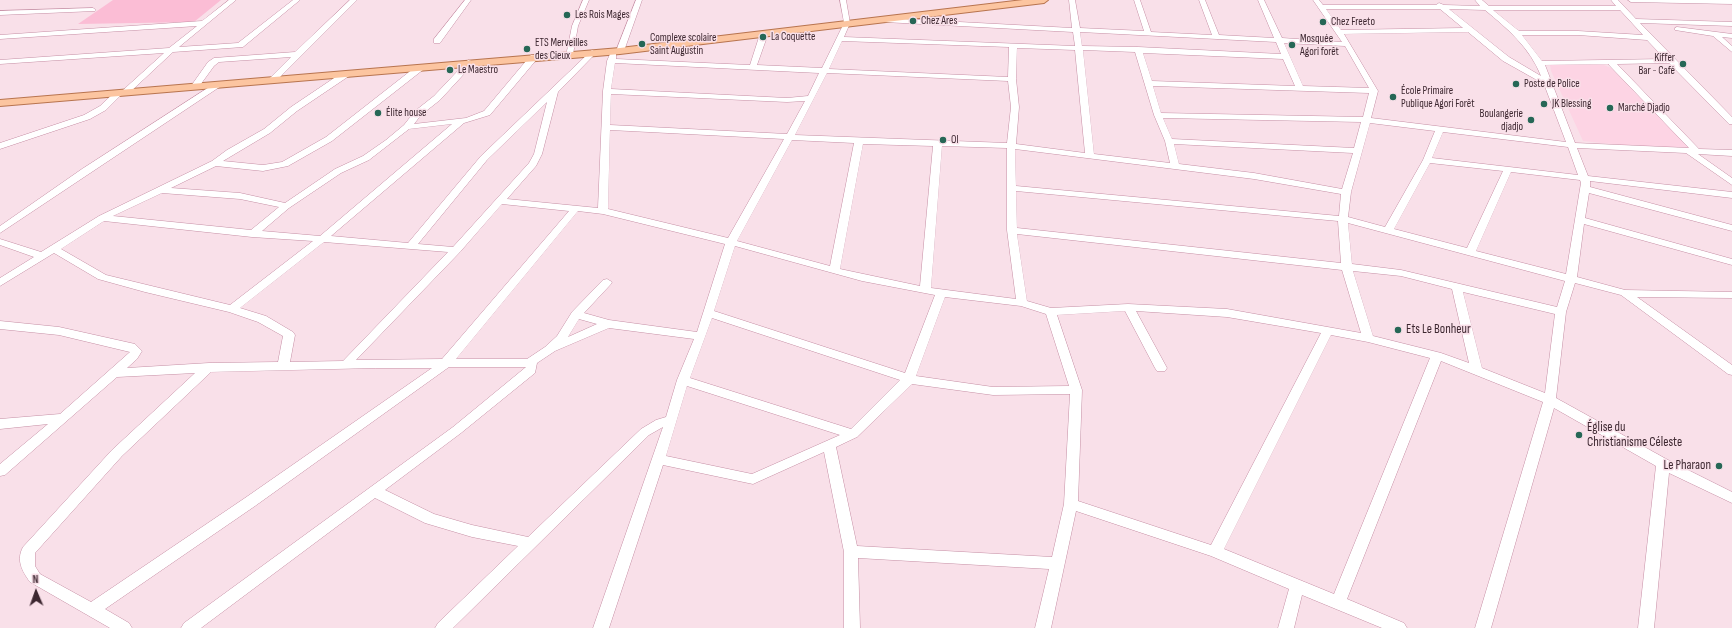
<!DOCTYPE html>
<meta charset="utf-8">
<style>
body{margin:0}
#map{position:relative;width:1732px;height:628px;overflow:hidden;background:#f9e0e9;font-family:"Sofia Sans Condensed",sans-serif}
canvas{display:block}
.north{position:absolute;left:16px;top:572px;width:40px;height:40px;-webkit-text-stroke:3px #f9e0e9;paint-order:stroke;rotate:358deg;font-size:11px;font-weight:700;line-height:16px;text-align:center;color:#3d2730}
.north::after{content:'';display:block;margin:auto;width:14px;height:18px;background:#3d2730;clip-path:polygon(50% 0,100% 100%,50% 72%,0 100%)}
</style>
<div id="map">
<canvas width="1732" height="628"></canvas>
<div class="north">N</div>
</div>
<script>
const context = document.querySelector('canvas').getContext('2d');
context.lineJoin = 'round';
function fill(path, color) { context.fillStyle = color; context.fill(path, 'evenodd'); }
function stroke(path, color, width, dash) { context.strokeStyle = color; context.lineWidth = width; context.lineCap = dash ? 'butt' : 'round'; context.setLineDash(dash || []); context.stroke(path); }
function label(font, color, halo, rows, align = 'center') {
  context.font = font + ' "Sofia Sans Condensed",sans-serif'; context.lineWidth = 3; context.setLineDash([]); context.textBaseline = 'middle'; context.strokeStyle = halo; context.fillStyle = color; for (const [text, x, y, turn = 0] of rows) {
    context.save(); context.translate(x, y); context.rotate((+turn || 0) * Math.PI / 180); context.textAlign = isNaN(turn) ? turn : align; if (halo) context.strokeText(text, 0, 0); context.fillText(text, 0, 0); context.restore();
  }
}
const built = new Path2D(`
 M1556 64 1604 65 1611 68 1689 148 1622 145 1583 141 1551 71 1550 65Z`);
const green = new Path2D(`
 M113 0H221L194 22 78 24Z`);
const minor = new Path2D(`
 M229 0H236L179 47 238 43 293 0H300L243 47 173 52 128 94H122L106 110 90 119 0 149V143L84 115 100 106 116 91H122L164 53 0 64V60L169 48 197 26 0 39V35L202 21Z
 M350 0H357L275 82 268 80 291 57 219 62 214 66 198 88 191 86 208 62 214 58 295 52Z
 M465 0H471L440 43H434V39Z
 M583 0H589L578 26 573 54 566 56 572 26Z
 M636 0H642L624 51 617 53 616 51Z
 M840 0H846L850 23 844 37 1075 46 1073 32 884 22 881 20 884 18 1072 28 1069 0H1075L1080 28 1144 31 1134 0H1140L1151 32 1212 35 1199 0H1205L1219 35 1274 38 1258 0H1264L1282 38 1342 42 1313 0H1319L1323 5H1436L1439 3 1444 5 1480 6 1475 0H1482L1489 6H1616L1611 0H1618L1636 19 1732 22V26L1640 23 1732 117V124H1729L1669 63 1617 64 1699 149 1732 150V156L1698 154 1732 178V185L1686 153 1577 148 1588 176 1732 192V198L1590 181V187L1732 225V231L1589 193 1585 218 1732 259V265L1584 224 1577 277 1625 290 1732 292V298L1637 297 1732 365V375L1728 374 1621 295 1575 283 1566 312 1556 398 1668 460 1732 492V503L1669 473 1654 628H1638L1656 466 1554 408 1491 628H1475L1543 402 1441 361 1347 599 1404 623 1407 628H1382L1302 595 1294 628H1278L1289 589 1211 556 1076 511 1051 628H1035L1049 569 858 558 860 628H844V552L824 452 753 484 663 465 609 628H593L663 427 649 435 453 628H435L438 623 518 546 472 537 425 523 375 498 201 628H181L184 623 453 427 526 367H449L255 506 105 609 129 623 132 628H110L30 582C22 571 16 560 23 547L112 450 195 373 117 377 5 475 0 476V464L48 424 0 429V419L60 414 130 352 59 335 0 329V321L59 327 135 344 142 351 137 359 127 368 209 363 278 362 283 336 258 322 229 312 145 292 98 279 54 253 0 286V278L34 257 0 245V239L41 252 99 216 212 161 227 150 264 129 291 107 343 72H349V76L297 111 270 133 223 161 263 165 282 162 326 137 418 65H424V69L332 141 288 166 263 171 216 166 171 188 240 193 285 203 335 169 363 156 386 140 404 125 415 111 434 96 468 60 475 62 440 100 421 115 414 124 466 118 484 111 531 55H537V59L490 115 464 123 331 236 408 243 481 156 592 50 596 52 595 54 558 92 542 154 536 166 507 199 598 208 603 91 607 61 610 54H616V59L750 65 760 34 764 32 768 34 757 65 822 68 844 23ZM1326 9H1440L1463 28 1341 30ZM1449 9 1485 10C1508 29 1530 48 1541 76L1509 57ZM1493 10H1620L1643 35 1578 31H1519ZM1080 32 1276 42 1281 54 1138 47 1082 46ZM1468 32 1503 61 1544 84 1566 142 1371 118 1378 91 1344 34ZM1522 35H1578L1647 40 1665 59 1542 61ZM842 41 1009 47 1008 77 829 69ZM1284 43 1345 46 1369 88 1303 86ZM1017 48 1075 50 1085 153 1016 144 1019 107 1016 79ZM1083 50 1135 52 1154 115 1165 141 1170 163 1094 154ZM1143 53 1283 59 1295 86 1152 81ZM615 63 819 73 808 96 787 98 611 89ZM1609 64V65L1689 148 1575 143 1545 65ZM827 73 1008 81 1011 107 1007 143 795 135ZM1153 86 1369 93 1363 117 1161 113ZM611 94 787 102 805 101 787 134 610 125ZM547 102 534 154 529 163 453 247 418 244 487 160ZM1163 118 1361 122 1354 148 1172 139ZM1370 123 1435 131 1423 160 1385 227 1348 217 1351 192ZM452 124 320 236 262 231 289 208 341 173 369 160 409 129ZM610 130 784 139 728 238 608 209ZM1443 132 1568 147 1578 175 1432 158ZM792 140 854 143 830 266 737 241ZM863 144 933 146 920 286 840 269ZM1174 144 1353 153 1342 189 1254 173 1179 164ZM942 146 1007 148V230L1016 299 931 288ZM1015 149 1254 179 1341 194 1339 216 1016 186ZM1430 163 1503 171 1467 248 1394 229ZM1511 172 1580 180 1581 183 1566 274 1476 251ZM1016 191 1338 221 1341 263 1017 228ZM162 193 240 199 279 207 251 230 113 216ZM502 204 569 211 442 359 356 360 460 252ZM578 211 603 214 725 244 697 332 609 320 584 313 611 284 612 282 607 279 603 280 572 312 557 336 545 347 527 359H456ZM104 221 252 237 313 241 230 305 106 275 61 249ZM1348 223 1565 281 1557 307 1401 270 1352 264ZM1017 234 1342 270 1361 333 1227 309 1128 304 1051 308 1027 301ZM324 242 448 252 343 361 290 362 295 335 293 332 266 316 240 308ZM735 246 862 281 935 295 905 373 714 311ZM1353 271 1401 276 1452 289 1469 363 1441 353 1373 336ZM1463 292 1555 314 1545 393 1482 368ZM945 297 1021 306 1046 314 1069 386 993 387 916 376ZM1125 311 1155 368 1157 371H1165L1167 368 1136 311 1227 317 1321 333 1211 545 1078 501 1082 390 1057 315ZM712 318 900 380 851 429 690 378ZM579 319 597 324 568 337ZM609 328 694 339 677 380 666 417 656 420 641 429 528 537 472 525 434 514 385 490 461 433 535 373 537 363 555 351ZM1331 335 1368 342 1430 358 1334 594 1224 549ZM376 368H432L245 498 91 602 40 574 35 566V553L122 456 211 372ZM912 384 993 395 1070 394 1064 504 1052 557 857 546 836 447 857 437ZM687 386 840 435 752 474 666 456Z
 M1628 0H1732V4L1631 2Z
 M93 8 96 10 95 11 0 15V11Z
 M1677 27 1732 34V38L1722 37 1732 46V52L1713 36 1675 30V28Z
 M217 82 224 84 0 233V226L82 169Z`);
const major = new Path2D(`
 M1023 0H1048L1044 3 620 54 0 106V100L620 48Z`);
const markers = [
 [567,15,4,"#266756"],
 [913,21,4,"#266756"],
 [1323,22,4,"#266756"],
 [763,37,4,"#266756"],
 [642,44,4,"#266756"],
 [1292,45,4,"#266756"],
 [527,49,4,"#266756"],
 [1683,64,4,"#266756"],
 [450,70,4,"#266756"],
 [1516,84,4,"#266756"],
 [1393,97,4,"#266756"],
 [1544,104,4,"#266756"],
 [1610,108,4,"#266756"],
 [378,113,4,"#266756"],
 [1531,120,4,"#266756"],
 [943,140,4,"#266756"],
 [1398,330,4,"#266756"],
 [1579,435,4,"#266756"],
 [1719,466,4,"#266756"]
];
const farPoinames = [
 ["Les Rois Mages",575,15],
 ["Chez Ares",921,21],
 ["Chez Freeto",1331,22],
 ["La Coquette",771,37],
 ["Complexe scolaire",650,38],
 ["Saint Augustin",650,51],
 ["Mosquée",1300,39],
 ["Agori forêt",1300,52],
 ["ETS Merveilles",535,43],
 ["des Cieux",535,56],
 ["Kiffer",1675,58,"right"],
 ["Bar - Café",1675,71,"right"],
 ["Le Maestro",458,70],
 ["Poste de Police",1524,84],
 ["École Primaire",1401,91],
 ["Publique Agori Forêt",1401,104],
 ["JK Blessing",1552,104],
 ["Marché Djadjo",1618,108],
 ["Élite house",386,113],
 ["Boulangerie",1523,114,"right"],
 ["djadjo",1523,127,"right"],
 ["Ol",951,140]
];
const poiNames = [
 ["Ets Le Bonheur",1406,330],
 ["Église du",1587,428],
 ["Christianisme Céleste",1587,443],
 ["Le Pharaon",1711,466,"right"]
];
fill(built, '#fdd4e4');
fill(green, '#fbbdd5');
stroke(minor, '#c58ea4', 1);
stroke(major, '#b8744f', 2);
fill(minor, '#fff');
fill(major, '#fcc5a0');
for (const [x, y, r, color] of markers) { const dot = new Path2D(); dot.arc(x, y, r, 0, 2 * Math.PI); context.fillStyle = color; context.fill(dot); stroke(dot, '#f9e0e9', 1.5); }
label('11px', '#3d2730', '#f9e0e9', farPoinames, 'left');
label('13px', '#3d2730', '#f9e0e9', poiNames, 'left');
</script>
